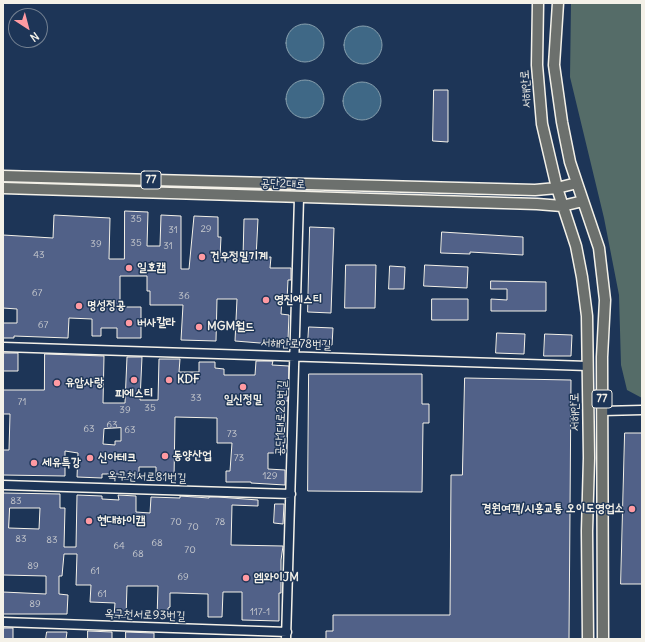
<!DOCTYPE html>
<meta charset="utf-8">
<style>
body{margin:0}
#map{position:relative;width:645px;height:642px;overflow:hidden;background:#1d3557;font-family:Delius,sans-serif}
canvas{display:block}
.frame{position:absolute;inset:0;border:4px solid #f4f1e8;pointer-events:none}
.north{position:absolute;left:8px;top:8px;width:40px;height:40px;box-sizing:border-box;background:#1d3557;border:1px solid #738091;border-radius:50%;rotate:144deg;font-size:11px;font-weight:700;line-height:16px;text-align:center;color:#f4f1e8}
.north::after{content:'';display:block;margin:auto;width:14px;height:18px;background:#ff9aa2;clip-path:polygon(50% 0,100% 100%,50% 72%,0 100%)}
</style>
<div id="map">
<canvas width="645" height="642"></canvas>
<div class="frame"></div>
<div class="north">N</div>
</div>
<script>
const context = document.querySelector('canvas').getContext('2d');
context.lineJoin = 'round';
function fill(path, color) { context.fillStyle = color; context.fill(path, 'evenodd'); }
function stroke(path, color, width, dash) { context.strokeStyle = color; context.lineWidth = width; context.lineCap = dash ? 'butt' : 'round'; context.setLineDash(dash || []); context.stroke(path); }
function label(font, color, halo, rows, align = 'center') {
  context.font = font + ' Delius,"Poor Story",sans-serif'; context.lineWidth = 3; context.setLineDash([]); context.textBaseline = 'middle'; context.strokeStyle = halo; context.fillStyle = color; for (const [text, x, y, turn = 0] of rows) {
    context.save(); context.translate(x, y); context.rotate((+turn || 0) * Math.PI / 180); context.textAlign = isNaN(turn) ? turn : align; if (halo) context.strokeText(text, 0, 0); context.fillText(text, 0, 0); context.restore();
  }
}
const green = new Path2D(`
 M571 3H642V398L627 390 621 365 619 295 604 218 570 77Z`);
const water = new Path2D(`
 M286 43a19 19 0 1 1 38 0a19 19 0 1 1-38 0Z
 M344 45a19 19 0 1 1 38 0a19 19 0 1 1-38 0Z
 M286 99a19 19 0 1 1 38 0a19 19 0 1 1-38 0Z
 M343 101a19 19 0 1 1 38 0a19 19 0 1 1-38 0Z`);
const building = new Path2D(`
 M434 90H448V142L433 141Z
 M125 211 148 212 147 246H160L161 215 181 216V269H189L194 216 218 217V237H221L220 257H243L244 219H258L256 258 271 257 270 268H291V280H288L287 300 282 299 281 314 289 315 288 340 285 345 235 341 237 299H217L216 341 181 340 183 305H150V291H147V276H120V307H141V338H117V328H101V336H92V319L69 318 68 338 14 336V338H3V323H17V309L3 308V235L53 238 54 215 110 218 109 259H124Z
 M310 227 334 228 331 313 308 312Z
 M442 232 523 237V255L470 252V254L441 253Z
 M346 265H376L375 308H345Z
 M425 265 468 267 467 288 424 286Z
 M390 266 405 267 404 289H389Z
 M491 281 546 282V311H491V299L507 300V289H491Z
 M432 299H468V320H432Z
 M309 327 333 328 332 345 308 344Z
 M497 333 525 334 524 354 496 353Z
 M545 334 572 335 571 356H544Z
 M3 353H18V371H3Z
 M45 354 104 356 103 403H125L127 357H142L140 400H158L159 359H180L179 372H199V362H215V368L224 369V375H255L256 361H273L272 365 289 366 288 401H282V422H285L283 453H268V469L285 470V485L251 483V482H226V471H230L232 443H217V418L175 417 174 479H156V467H139V479H121V474H102V478L77 477 78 453 65 451V476L3 475V450H9L10 414H3V390H44ZM121 428V441H115V445L103 444 104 429Z
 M309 374H422V404H429V423H423L422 492 308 491Z
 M465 378 571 380 569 639H326V631H333V615H450L451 475H462Z
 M625 433H642V584H621Z
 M3 493 60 494V508H65L64 547H76L77 495 102 496V499L119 500 118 495 136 496V512L150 513 151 497 180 498V496L209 498V497H218L258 500V506L232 505 231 545 283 546 281 560V593H279V621L242 620V592H223L222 617H208V594L177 593H170V607L168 608V617L157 618 158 586H127L126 617H114L115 603 90 602 91 585H76L77 554H64L62 576H59V594L68 595 67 614H3V592L46 594V576L3 575ZM10 508H40L39 529 9 528Z
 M275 504H284L283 524 274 523Z
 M3 628H13V639H3Z
 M88 631 112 632V639H88Z
 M47 632H67L66 639H46Z
 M126 632 154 633V639H126Z`);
const minor = new Path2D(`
 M3 347 588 366
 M602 411 642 410
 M3 485 291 494
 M3 622 287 632
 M286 639 299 198`);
const major = new Path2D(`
 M538 3 537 65 542 124 557 188 576 246 582 277 587 316 589 458 587 531 588 639
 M558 3 554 65 562 122 570 162 577 183
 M3 176 535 190 557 188 577 183 599 248 605 300 602 357 603 639
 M3 188 537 204 562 206 583 201`);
const markers = [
 [202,257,4,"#ff9aa2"],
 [129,268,4,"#ff9aa2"],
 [266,300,4,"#ff9aa2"],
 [79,306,4,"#ff9aa2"],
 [129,323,4,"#ff9aa2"],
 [199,327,4,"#ff9aa2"],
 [134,380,4,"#ff9aa2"],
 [169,380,4,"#ff9aa2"],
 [57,383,4,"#ff9aa2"],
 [243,387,4,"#ff9aa2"],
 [165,456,4,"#ff9aa2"],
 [90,458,4,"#ff9aa2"],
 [34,463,4,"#ff9aa2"],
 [632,509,4,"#ff9aa2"],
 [89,521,4,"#ff9aa2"],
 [246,578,4,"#ff9aa2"]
];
const numberNames = [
 ["35",136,219],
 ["29",206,229],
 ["31",173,230],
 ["35",136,243],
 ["39",96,244],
 ["31",168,246],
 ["43",39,255],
 ["67",37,293],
 ["36",184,296],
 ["67",43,325],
 ["33",196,398],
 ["71",22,402],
 ["35",150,408],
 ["39",125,410],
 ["63",112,425],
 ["63",89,429],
 ["63",130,430],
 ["73",232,434],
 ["73",239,458],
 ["129",270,476],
 ["83",16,501],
 ["70",176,522],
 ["78",220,522],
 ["70",193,527],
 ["83",21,539],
 ["83",52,540],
 ["68",157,543],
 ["64",119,546],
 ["70",190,550],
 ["68",138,554],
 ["89",33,566],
 ["61",95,571],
 ["69",183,577],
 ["61",102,594],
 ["89",35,604],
 ["117-1",260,612]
];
const shields = [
 [151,180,20],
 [602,399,20]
];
const shieldNames = [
 ["77",151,180],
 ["77",602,399]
];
const streetNames = [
 ["서해안로",526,89,-94],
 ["공단2대로",283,184,2],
 ["서해안로78번길",296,344,2],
 ["서해안로",575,412,-91],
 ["공단1대로28번길",281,418,-88],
 ["옥구천서로81번길",147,477,2],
 ["옥구천서로93번길",145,615,2]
];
const poiNames = [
 ["건우정밀기계",210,257],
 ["일호캠",137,268],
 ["영진에스티",274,300],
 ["명성정공",87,306],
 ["버사칼라",137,323],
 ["MGM월드",207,327],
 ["KDF",177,380],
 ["유압사랑",65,383],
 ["피에스티",134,394,"center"],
 ["일신정밀",243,400,"center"],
 ["동양산업",173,456],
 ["신아테크",98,458],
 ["세유특강",42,463],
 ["경원여객/시흥교통 오이도영업소",624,509,"right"],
 ["현대하이캠",97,521],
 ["엠와이JM",254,578]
];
fill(green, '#556c68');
fill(water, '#3f6886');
stroke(water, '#879fad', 1);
fill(building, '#516188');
stroke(building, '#f4f1e8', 1);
stroke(minor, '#f4f1e8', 11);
stroke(major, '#f4f1e8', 13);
stroke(minor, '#1d3557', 8);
stroke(major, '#6c706d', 10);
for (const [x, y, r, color] of markers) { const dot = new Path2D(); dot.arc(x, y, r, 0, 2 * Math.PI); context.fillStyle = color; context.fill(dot); stroke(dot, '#1d3557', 1.5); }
label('10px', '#cbcdd0', null, numberNames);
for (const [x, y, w] of shields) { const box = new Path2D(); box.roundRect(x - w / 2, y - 9, w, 18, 3); context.fillStyle = '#1d3557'; context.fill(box); stroke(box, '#f4f1e8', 1); }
label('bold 11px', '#f4f1e8', null, shieldNames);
label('12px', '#f4f1e8', '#1d3557', streetNames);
label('bold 12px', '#f4f1e8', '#1d3557', poiNames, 'left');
</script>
